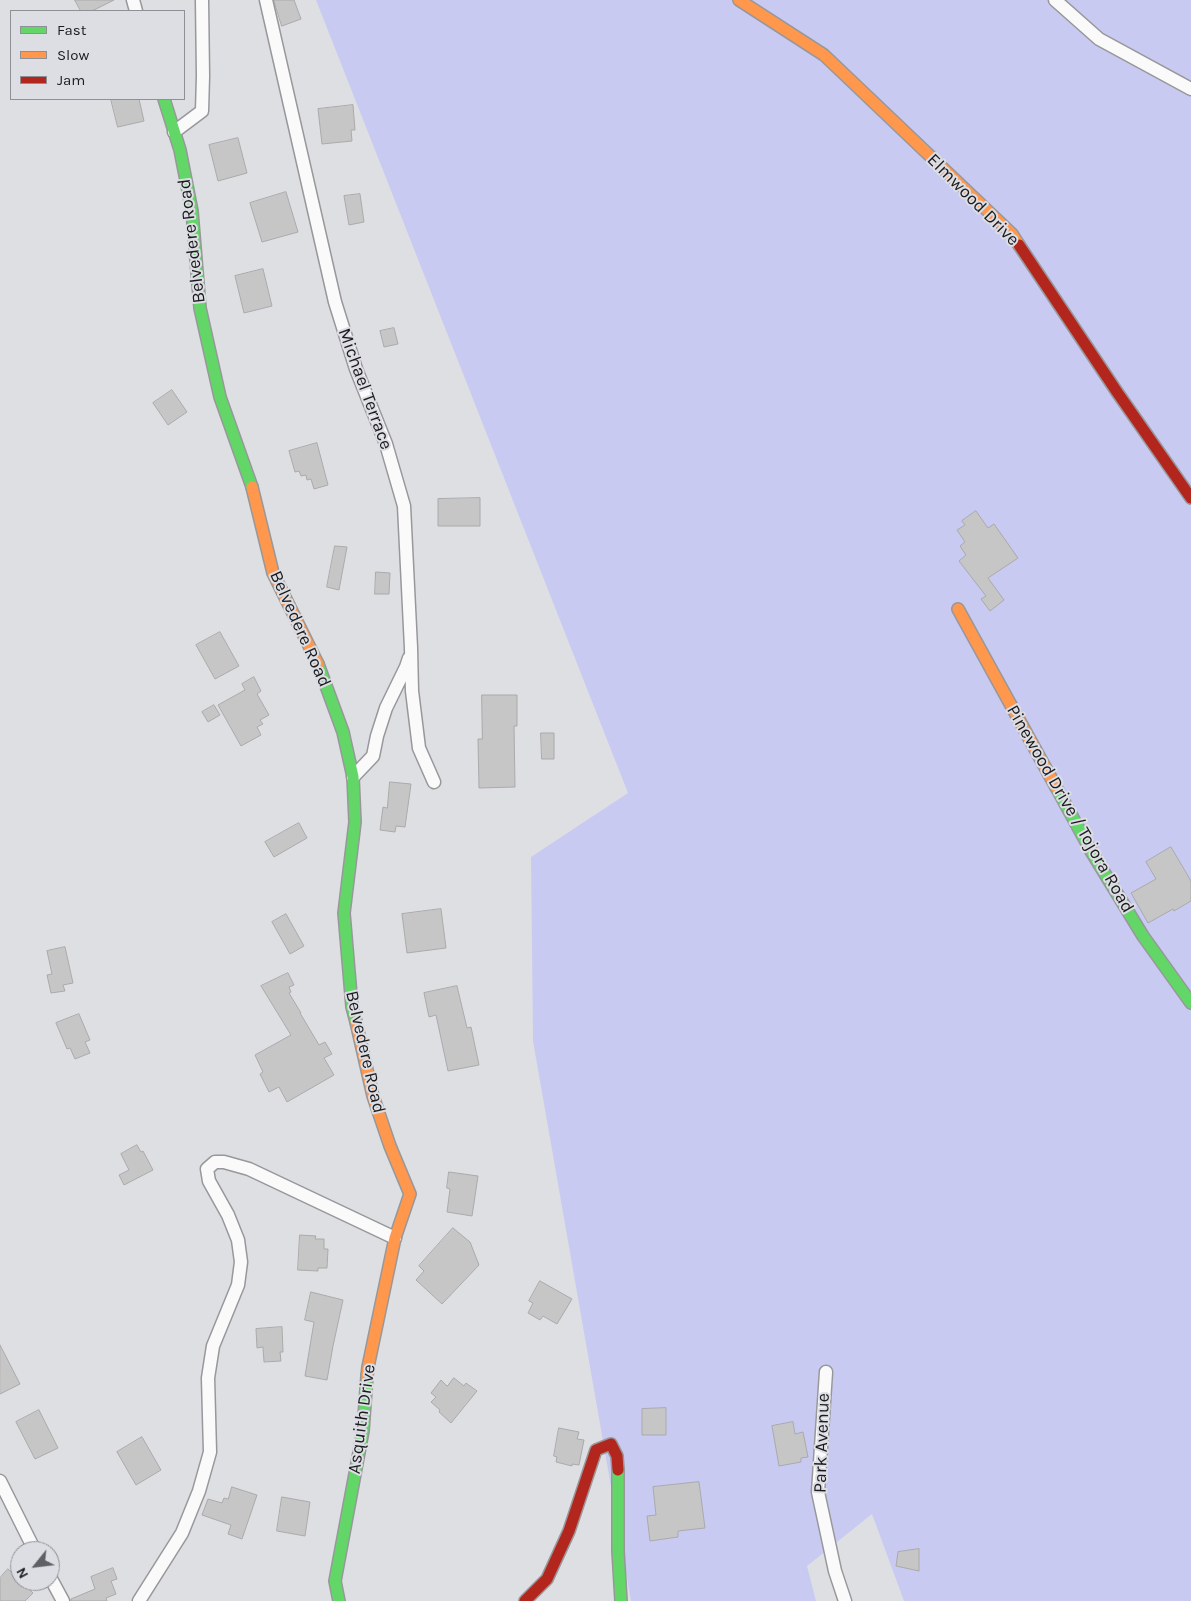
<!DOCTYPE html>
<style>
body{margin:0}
#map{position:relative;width:1191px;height:1601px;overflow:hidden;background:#dedfe3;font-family:Karla,sans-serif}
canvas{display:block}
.legend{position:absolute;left:10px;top:10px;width:175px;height:90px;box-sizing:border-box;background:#dddee4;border:1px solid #8f9095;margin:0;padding:6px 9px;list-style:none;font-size:15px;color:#1b1b1e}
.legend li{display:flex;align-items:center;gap:10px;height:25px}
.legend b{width:25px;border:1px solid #8f9095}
.north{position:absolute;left:10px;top:1541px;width:50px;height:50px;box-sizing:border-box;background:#dddee4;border:1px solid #8f9095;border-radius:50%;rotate:241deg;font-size:14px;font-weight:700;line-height:20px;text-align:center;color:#1b1b1e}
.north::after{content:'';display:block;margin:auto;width:18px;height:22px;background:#5f6063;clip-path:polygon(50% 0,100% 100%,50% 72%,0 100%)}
</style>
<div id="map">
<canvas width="1191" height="1601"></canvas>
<ul class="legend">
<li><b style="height:6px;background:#63d668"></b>Fast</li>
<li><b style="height:6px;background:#ff974d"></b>Slow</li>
<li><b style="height:6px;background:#b3261e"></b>Jam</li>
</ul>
<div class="north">N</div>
</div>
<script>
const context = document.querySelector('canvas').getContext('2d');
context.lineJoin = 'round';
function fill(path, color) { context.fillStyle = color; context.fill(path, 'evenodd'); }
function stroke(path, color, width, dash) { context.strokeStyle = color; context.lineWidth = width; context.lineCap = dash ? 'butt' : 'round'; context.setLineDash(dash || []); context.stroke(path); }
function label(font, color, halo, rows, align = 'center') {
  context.font = font + ' Karla,sans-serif'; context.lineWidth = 4; context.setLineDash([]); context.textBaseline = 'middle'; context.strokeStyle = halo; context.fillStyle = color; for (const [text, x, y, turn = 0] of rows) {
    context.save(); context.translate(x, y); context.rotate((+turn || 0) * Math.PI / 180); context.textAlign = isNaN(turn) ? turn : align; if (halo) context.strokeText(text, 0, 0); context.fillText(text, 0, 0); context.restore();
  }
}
const green = new Path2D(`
 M316 0H1191V1601H904L872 1514 807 1566 816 1601H631L533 1041 531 857 628 793Z`);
const building = new Path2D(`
 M75 0H114L92 11H81Z
 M274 0H294L301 19 282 26Z
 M111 99H139L144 121 118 127Z
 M353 105 355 130H351L352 141 322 144 318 109Z
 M238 138 247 173 218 181 209 145Z
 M286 192 298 232 262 242 250 203Z
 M360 194 364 222 349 225 344 196Z
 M263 269 272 306 244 313 235 276Z
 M394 328 398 344 384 347 380 331Z
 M172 390 187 412 168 425 153 403Z
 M317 443 328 485 314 489 311 479 307 480 306 475 301 476 299 471 295 472 289 451Z
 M480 498V526H438V499Z
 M976 511 988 528 994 524 1018 558 988 578 1004 600 990 611 981 599 986 596 959 561 966 555 960 546 965 542 957 530 965 525 962 521Z
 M335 546 347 547 339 590 327 587Z
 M376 572 390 573 389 594H375Z
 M220 632 239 666 215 679 196 645Z
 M254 677 261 691 257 694 269 715 260 720 263 724 257 727 261 735 241 746 218 705 245 690 242 684Z
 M482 695H517V726H514L515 787 479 788 478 739H482Z
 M214 705 220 715 208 722 202 712Z
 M541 733H554V759H542Z
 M390 782 411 784 405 827 396 826 395 832 380 830 383 807 387 808Z
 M299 823 307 838 274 857 265 842Z
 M1171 847 1191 881V901L1174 911 1173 909 1148 923 1131 893 1156 879 1146 862Z
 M441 909 446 948 407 953 402 914Z
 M286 914 304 946 290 954 272 922Z
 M65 947 73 983 63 985 65 991 51 993 47 975 52 974 47 951Z
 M288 973 294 985 289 987 291 992 289 993 301 1013H300L319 1045 325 1042 332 1054 324 1058 334 1075 287 1102 279 1087 269 1092 260 1074 263 1072 255 1055 291 1035 261 986Z
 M457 986 467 1028 471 1027 479 1065 448 1071 436 1015 429 1017 424 993Z
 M79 1014 90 1040 85 1042 90 1053 75 1059 70 1048 67 1049 56 1023Z
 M137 1145 141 1152 143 1151 153 1170 124 1185 119 1175 129 1170 121 1154Z
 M449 1172 478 1176 472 1216 447 1212 450 1189 447 1188Z
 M453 1228 470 1242 479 1265 442 1304 416 1280 424 1271 419 1266Z
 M300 1235 316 1236 315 1239H324V1249H328L327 1268H318V1271L298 1270Z
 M540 1281 572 1299 557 1324 543 1316 540 1320 528 1313 533 1303 529 1301Z
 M311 1292 343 1300 333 1346 327 1380 305 1376 314 1322 305 1320Z
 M282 1327 283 1352H280L281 1361 264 1362 263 1347 257 1348 256 1329Z
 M0 1345 20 1384 0 1394Z
 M454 1378 464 1386 466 1383 477 1391 451 1423 439 1412 440 1410 431 1402 436 1397 431 1393 441 1380 447 1386Z
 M666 1408V1435H642V1409Z
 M39 1410 58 1448 35 1459 16 1422Z
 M793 1422 795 1434 803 1432 808 1457 801 1458V1462L779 1466 772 1426Z
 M559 1428 579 1432 577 1439 584 1440 579 1465 572 1464V1466L556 1462 557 1457 554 1456Z
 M142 1437 161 1470 136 1485 117 1452Z
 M699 1482 705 1528 678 1531V1537L650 1541 647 1516 656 1515 653 1487Z
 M232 1487 257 1495 242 1539 228 1534 231 1525 202 1515 208 1499 222 1503 224 1498 228 1499Z
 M282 1497 310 1502 305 1536 277 1531Z
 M919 1549V1571L896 1566 898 1552Z
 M113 1568 117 1579 111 1581 116 1594 106 1598 107 1601H71V1599L95 1589 91 1577Z
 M8 1569 33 1593 25 1601H0V1578Z`);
const street = new Path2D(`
 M133 0 136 11
 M266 0 335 302 356 369 386 444 404 506 411 648 412 691 419 748 434 782
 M1055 0 1099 39 1191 89
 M174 132 202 111 203 76 202 0
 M353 777 373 756 377 736 386 708 406 667 409 658
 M826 1372 818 1492 835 1571 845 1601
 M0 1481 35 1551
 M50 1577 63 1601
 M139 1601 182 1533 199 1491 210 1452 208 1378 213 1346 238 1285 241 1262 238 1240 228 1215 209 1181 207 1169 215 1162H224L249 1169 395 1238`);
const fast = new Path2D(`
 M164 99 180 150 192 211 200 308 220 397 252 487
 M318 664 343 732 353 777 355 822 344 913 352 1007 356 1022
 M1056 787 1091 851 1143 936 1191 1003
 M618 1470V1551L621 1601
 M339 1601 335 1581 363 1431 367 1376`);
const slow = new Path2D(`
 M739 0 824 55 1012 234 1019 245
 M252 487 273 573 318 664
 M958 609 1056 787
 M356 1022 373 1096 390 1146 410 1194 395 1238 368 1367 367 1376`);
const jam = new Path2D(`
 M1019 245 1117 392 1191 498
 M525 1601 547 1579 569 1531 596 1450 611 1444 617 1456 618 1470`);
const streetNames = [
 ["Elmwood Drive",973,200,45],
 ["Belvedere Road",192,241,-97],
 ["Michael Terrace",365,389,70],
 ["Belvedere Road",300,629,66],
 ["Pinewood Drive / Tojora Road",1070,809,60],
 ["Belvedere Road",365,1052,77],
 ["Asquith Drive",362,1419,-82],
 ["Park Avenue",822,1443,-88]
];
fill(green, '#c9caf1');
fill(building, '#c6c6c6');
stroke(building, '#aaaaab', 1);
stroke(street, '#98989b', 15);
stroke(fast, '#98989b', 14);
stroke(slow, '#98989b', 14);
stroke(jam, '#98989b', 14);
stroke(street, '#fafafb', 12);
stroke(fast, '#63d668', 11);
stroke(slow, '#ff974d', 11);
stroke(jam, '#b3261e', 11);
label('18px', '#1b1b1e', '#dddee4', streetNames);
</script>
